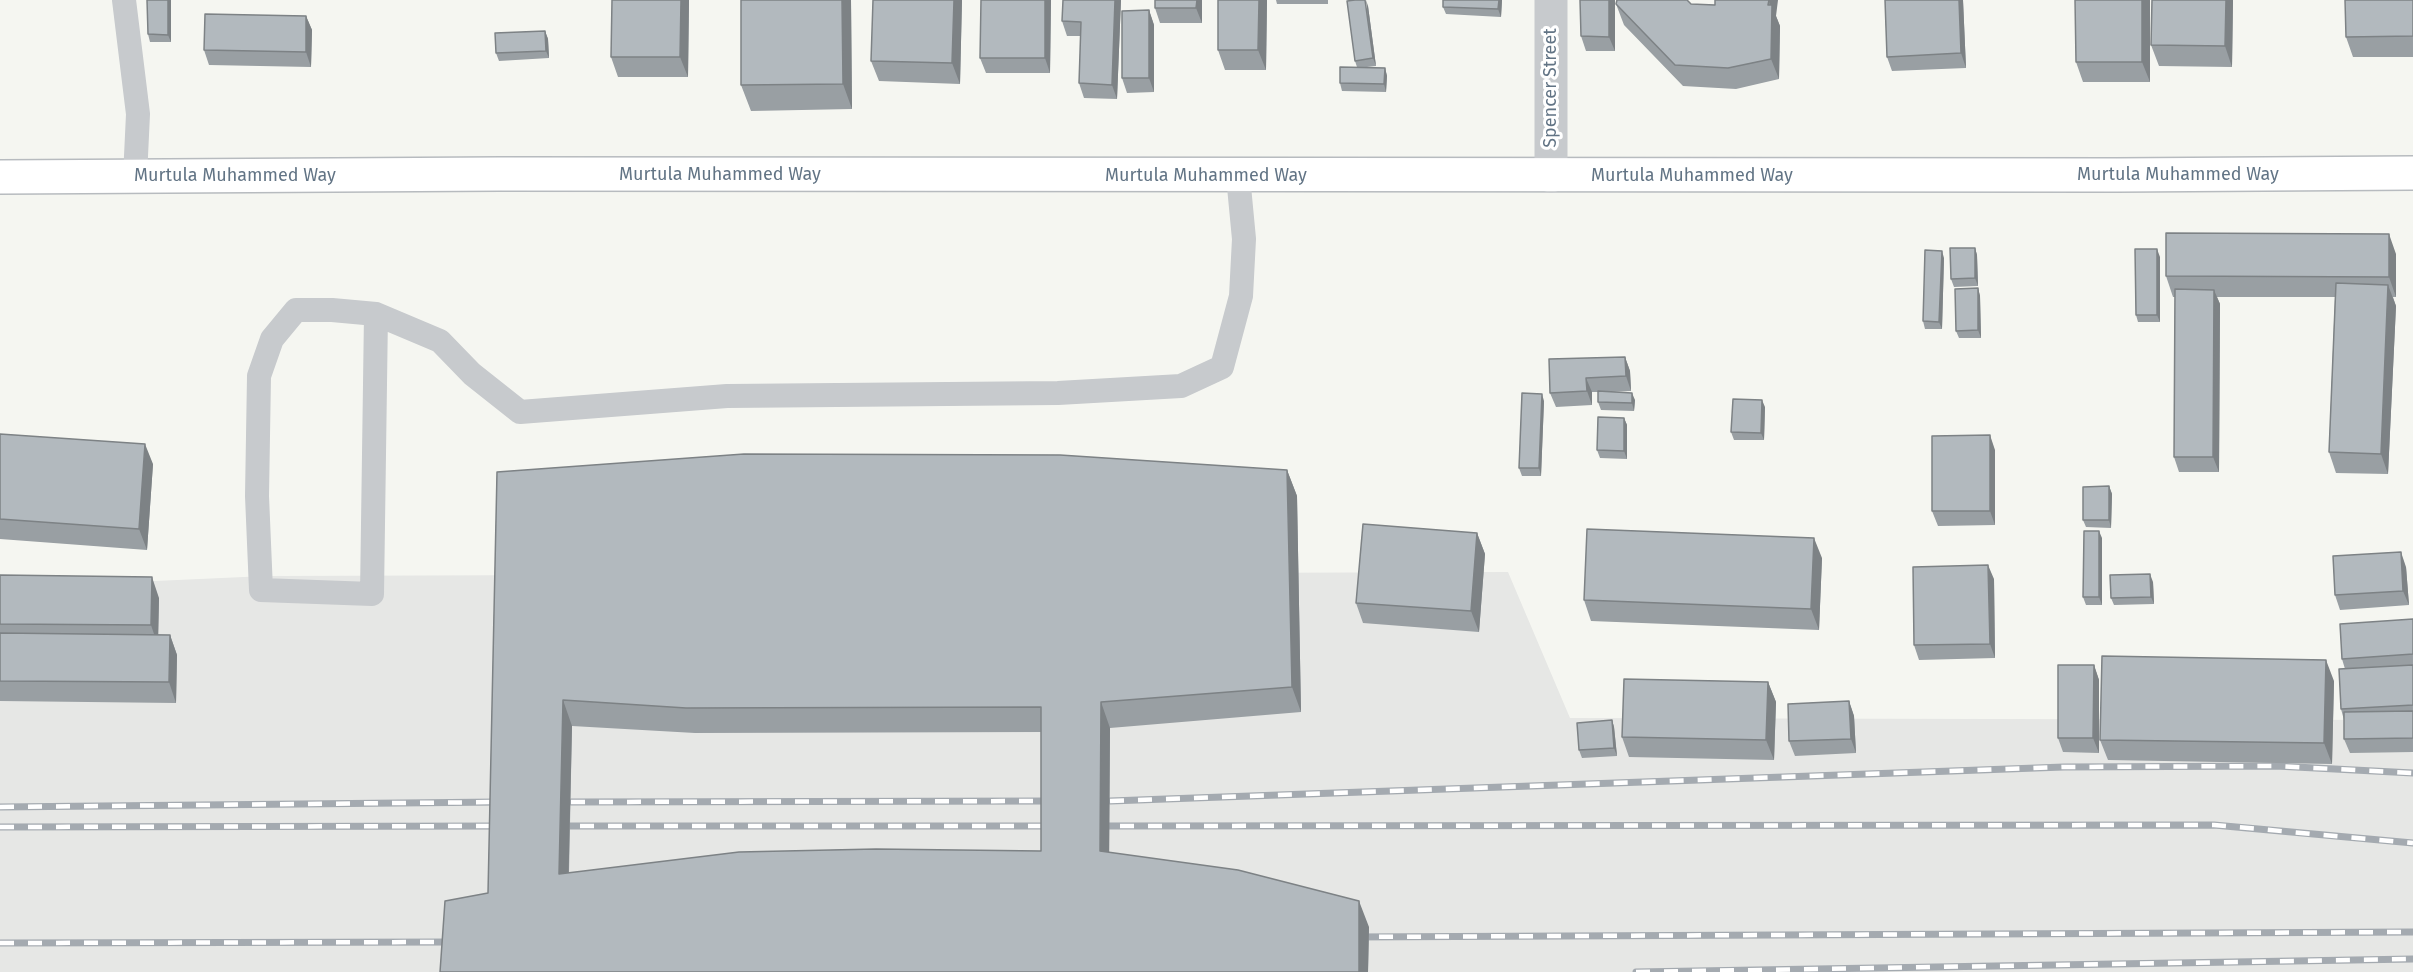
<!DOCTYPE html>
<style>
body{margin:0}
canvas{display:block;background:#f5f6f1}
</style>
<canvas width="2413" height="972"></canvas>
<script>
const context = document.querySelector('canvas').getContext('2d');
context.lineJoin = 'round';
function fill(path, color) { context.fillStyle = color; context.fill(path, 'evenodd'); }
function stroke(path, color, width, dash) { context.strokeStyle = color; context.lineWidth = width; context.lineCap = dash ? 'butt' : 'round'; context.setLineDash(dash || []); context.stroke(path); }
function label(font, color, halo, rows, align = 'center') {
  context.font = font + ' "Fira Sans",sans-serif'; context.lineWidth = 6; context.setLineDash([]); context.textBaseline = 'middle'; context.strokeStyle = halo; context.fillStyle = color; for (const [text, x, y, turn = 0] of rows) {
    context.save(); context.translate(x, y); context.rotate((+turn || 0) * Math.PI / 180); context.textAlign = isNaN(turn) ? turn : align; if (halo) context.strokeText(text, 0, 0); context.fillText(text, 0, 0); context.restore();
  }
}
const built = new Path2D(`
 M1508 572 1570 718 2413 720V972H0V588L266 576Z`);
const lane = new Path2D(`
 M124 0 138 114 135 177
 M376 314 372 594 261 590 257 496 259 376 272 339 296 310H332L376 314 440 341 472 374 520 412 727 396 1058 393 1181 386 1222 367 1241 296 1244 239 1238 176`);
const street = new Path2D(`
 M1551 0V176`);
const primary = new Path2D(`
 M0 177 501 174 2117 175 2413 173`);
const rail = new Path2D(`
 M1110 801 2064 767 2276 766 2413 773
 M571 802 1051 801
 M0 807 500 802
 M552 826H1056
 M1092 826 2214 825 2413 843
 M0 827 507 826
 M1351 937 2413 932
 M0 943 457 942
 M1636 972 2413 959`);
const wall = new Path2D(`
 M171 0V42H150L148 34Z
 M689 0 688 77H618L611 57Z
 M851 0 852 109 751 111 741 85Z
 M962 0 960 84 879 81 871 61Z
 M1051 0 1050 73H986L980 58Z
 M1121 0 1117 99 1084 98 1079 83 1081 36H1067L1062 21Z
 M1202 0V23H1160L1155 8Z
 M1267 0 1266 70H1225L1218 50Z
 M1276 0H1328V4H1277Z
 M1502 0 1501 17 1446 14 1443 7Z
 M1615 0V51H1586L1581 36Z
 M1885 0H1963L1966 68 1892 71 1887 57Z
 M2150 0V82H2083L2076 62Z
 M2152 0H2233L2232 67 2159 66 2151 45Z
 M2413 0V57H2353L2346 37Z
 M1616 4H1691L1776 16 1780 26 1779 79 1736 89 1683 86 1624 25Z
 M1368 6 1376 66 1367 67 1385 68 1387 76 1386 92 1342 91 1340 83 1357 67 1355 61Z
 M1149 10 1154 25V92L1127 93 1122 78Z
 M306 16 312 30 311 67 209 65 204 50Z
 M545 31 548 39 549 58 499 61 496 53Z
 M1975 248 1977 255 1978 286 1954 287 1951 279Z
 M2396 254V297H2393L2396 306 2388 474 2336 473 2329 452 2335 297H2217L2220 304 2219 472H2179L2174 457 2175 297H2173L2166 276Z
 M2160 257V322H2138L2136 315Z
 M1944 258 1942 329H1925L1923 321Z
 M1978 288 1980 296 1981 338H1959L1956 331Z
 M1625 357 1630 371 1631 391 1609 392 1635 400 1634 411 1601 410 1598 402V392H1592V405L1556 407 1550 393Z
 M1544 401 1541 476H1522L1519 468Z
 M1765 407 1764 440H1734L1731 432Z
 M1624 418 1627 425V459L1600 458 1597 450Z
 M0 434 153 464 147 550 0 539Z
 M1995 450V525L1938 526 1932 511Z
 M1287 470 1297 496 1301 712 1110 728 1109 852 1369 927 1368 972H440L488 893 497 472ZM572 726 695 733 1041 732V851L569 873Z
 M2109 486 2112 494 2111 528 2086 527 2083 520Z
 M1477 533 1485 554 1479 632 1363 623 1356 603Z
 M2102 538V605H2086L2083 597Z
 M1822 558 1819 630 1591 621 1584 600Z
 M2406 567 2409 605 2340 610 2335 595Z
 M0 575 159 598 158 635H170L177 655 176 703 0 701Z
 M1994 579 1995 658 1919 660 1914 645Z
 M2153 582 2154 604 2114 605 2111 598Z
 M2413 619V752L2350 753 2344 739V720L2341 709 2345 669 2342 659Z
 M2094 665 2099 680V753L2063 752 2058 738Z
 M2334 681 2332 764 2108 760 2100 740Z
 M1768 682 1776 702 1774 760 1629 757 1622 737Z
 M1849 701 1854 716 1856 753 1795 756 1789 741Z
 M1612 720 1614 727 1617 756 1582 758 1579 750Z`);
const shadedWall = new Path2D(`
 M168 0H171V42L168 35Z
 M681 0H689L688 77 680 57Z
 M842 0H851L852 109 843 84Z
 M954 0H962L960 84 952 63Z
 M1045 0H1051L1050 73 1045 58Z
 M1115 0H1121L1117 99 1112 85Z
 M1197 0H1202V23L1196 8Z
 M1259 0H1267L1266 70 1258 50Z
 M1366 0 1368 6 1376 66 1373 58Z
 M1499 0H1502L1501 17 1498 9Z
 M1609 0H1615V51L1609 37Z
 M1769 0H1778L1776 16 1780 26 1779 79 1771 59Z
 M1959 0H1963L1966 68 1961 53Z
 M2142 0H2150V82L2142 62Z
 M2226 0H2233L2232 67 2225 46Z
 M1149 10 1154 25V92L1149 78Z
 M306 16 312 30 311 67 306 52Z
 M545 31 548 39 549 58 546 51Z
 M1385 68 1387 76 1386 92 1384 84Z
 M2389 234 2396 254V297L2389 277Z
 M1975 248 1977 255 1978 286 1975 278Z
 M2157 249 2160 257V322L2157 315Z
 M1942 251 1944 258 1942 329 1939 322Z
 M2388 285 2396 306 2388 474 2381 454Z
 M1978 288 1980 296 1981 338 1978 330Z
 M2214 290 2220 304 2219 472 2213 457Z
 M1625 357 1630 371 1631 391 1626 376Z
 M1586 378 1592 392V405L1587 391Z
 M1632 393 1635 400 1634 411 1632 403Z
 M1542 394 1544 401 1541 476 1539 468Z
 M1762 400 1765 407 1764 440 1761 433Z
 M1624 418 1627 425V459L1624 451Z
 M1990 435 1995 450V525L1990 511Z
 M145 444 153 464 147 550 139 529Z
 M1287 470 1297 496 1301 712 1292 687Z
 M2109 486 2112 494 2111 528 2109 520Z
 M2099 531 2102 538V605L2099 597Z
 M1477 533 1485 554 1479 632 1471 611Z
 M1814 538 1822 558 1819 630 1811 609Z
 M2401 552 2406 567 2409 605 2403 591Z
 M1988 565 1994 579 1995 658 1990 644Z
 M2150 574 2153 582 2154 604 2151 597Z
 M152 577 159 598 158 646 151 625Z
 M170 635 177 655 176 703 169 682Z
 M2326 660 2334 681 2332 764 2324 743Z
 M2094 665 2099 680V753L2093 738Z
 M1768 682 1776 702 1774 760 1766 740Z
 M563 700 572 726 568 899 559 874Z
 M1849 701 1854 716 1856 753 1851 739Z
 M1101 702 1110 728 1109 877 1100 851Z
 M1612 720 1614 727 1617 756 1614 748Z
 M1359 901 1369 927 1368 972H1359Z`);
const building = new Path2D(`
 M147 0H168V35L148 34Z
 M612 0H681L680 57H611Z
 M741 0H842L843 84 741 85Z
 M873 0H954L952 63 871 61Z
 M981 0H1045V58H980Z
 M1063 0H1115L1112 85 1079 83 1081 22 1062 21Z
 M1155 0H1197L1196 8H1155Z
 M1218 0H1259L1258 50H1218Z
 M1355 0H1365L1373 58 1355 61 1347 1Z
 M1443 0H1499L1498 9 1443 7Z
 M1580 0H1609V37L1581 36Z
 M1617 0H1687L1691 4 1715 5V0H1769L1768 5H1772L1771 59 1728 68 1675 65 1616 4Z
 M1885 0H1959L1961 53 1887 57Z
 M2075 0H2142V62H2076Z
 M2152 0H2226L2225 46 2151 45Z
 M2345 0H2413V36L2346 37Z
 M1149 10V78H1122V11Z
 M205 14 306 16V52L204 50Z
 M545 31 546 51 496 53 495 33Z
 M1340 67 1385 68 1384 84 1340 83Z
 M2166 233 2389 234V277L2166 276Z
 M1950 248H1975V278L1951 279Z
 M2135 249H2157V315H2136Z
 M1925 250 1942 251 1939 322 1923 321Z
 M2336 283 2388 285 2381 454 2329 452Z
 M1978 288V330L1956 331 1955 289Z
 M2175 289 2214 290 2213 457H2174Z
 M1625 357 1626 376 1586 378 1587 391 1550 393 1549 359Z
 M1598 391 1632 393V403L1598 402Z
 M1522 393 1542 394 1539 468H1519Z
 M1733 399 1762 400 1761 433 1731 432Z
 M1598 417 1624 418V451L1597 450Z
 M0 434 145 444 139 529 0 519Z
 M1990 435V511H1932V436Z
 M744 454 1060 455 1287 470 1292 687 1101 702 1100 851 1238 870 1359 901V972H440L445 901 488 893 497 472ZM563 700 686 708 1041 707V851L876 849 739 852 559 874Z
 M2109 486V520H2083V487Z
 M1363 524 1477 533 1471 611 1356 603Z
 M1587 529 1814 538 1811 609 1584 600Z
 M2084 531H2099V597H2083Z
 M2401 552 2403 591 2335 595 2333 556Z
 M1988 565 1990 644 1914 645 1913 567Z
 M2150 574 2151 597 2111 598 2110 575Z
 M0 575 152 577 151 625 0 624Z
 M2413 619V654L2342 659 2340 624Z
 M0 633 170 635 169 682 0 681Z
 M2102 656 2326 660 2324 743 2100 740Z
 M2058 665H2094L2093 738H2058Z
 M2413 665V705L2341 709 2339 669Z
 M1624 679 1768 682 1766 740 1622 737Z
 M1849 701 1851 739 1789 741 1788 704Z
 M2413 711V738L2344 739V712Z
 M1612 720 1614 748 1579 750 1577 723Z`);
const streetNames = [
 ["Spencer Street",1551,88,-90],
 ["Murtula Muhammed Way",720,175],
 ["Murtula Muhammed Way",2178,175],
 ["Murtula Muhammed Way",235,176],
 ["Murtula Muhammed Way",1206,176],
 ["Murtula Muhammed Way",1692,176]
];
fill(built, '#e6e7e5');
stroke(primary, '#b7bbbf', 36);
stroke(lane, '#c7cacd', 24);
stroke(street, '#c7cacd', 33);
stroke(primary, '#fff', 33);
stroke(rail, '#a4aab0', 7);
stroke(rail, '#fff', 4.5, [14]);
fill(wall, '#999fa3');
fill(shadedWall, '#7d8285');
fill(building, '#b2b9be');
stroke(building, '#7d8285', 1.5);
label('18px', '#627485', '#fff', streetNames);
</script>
